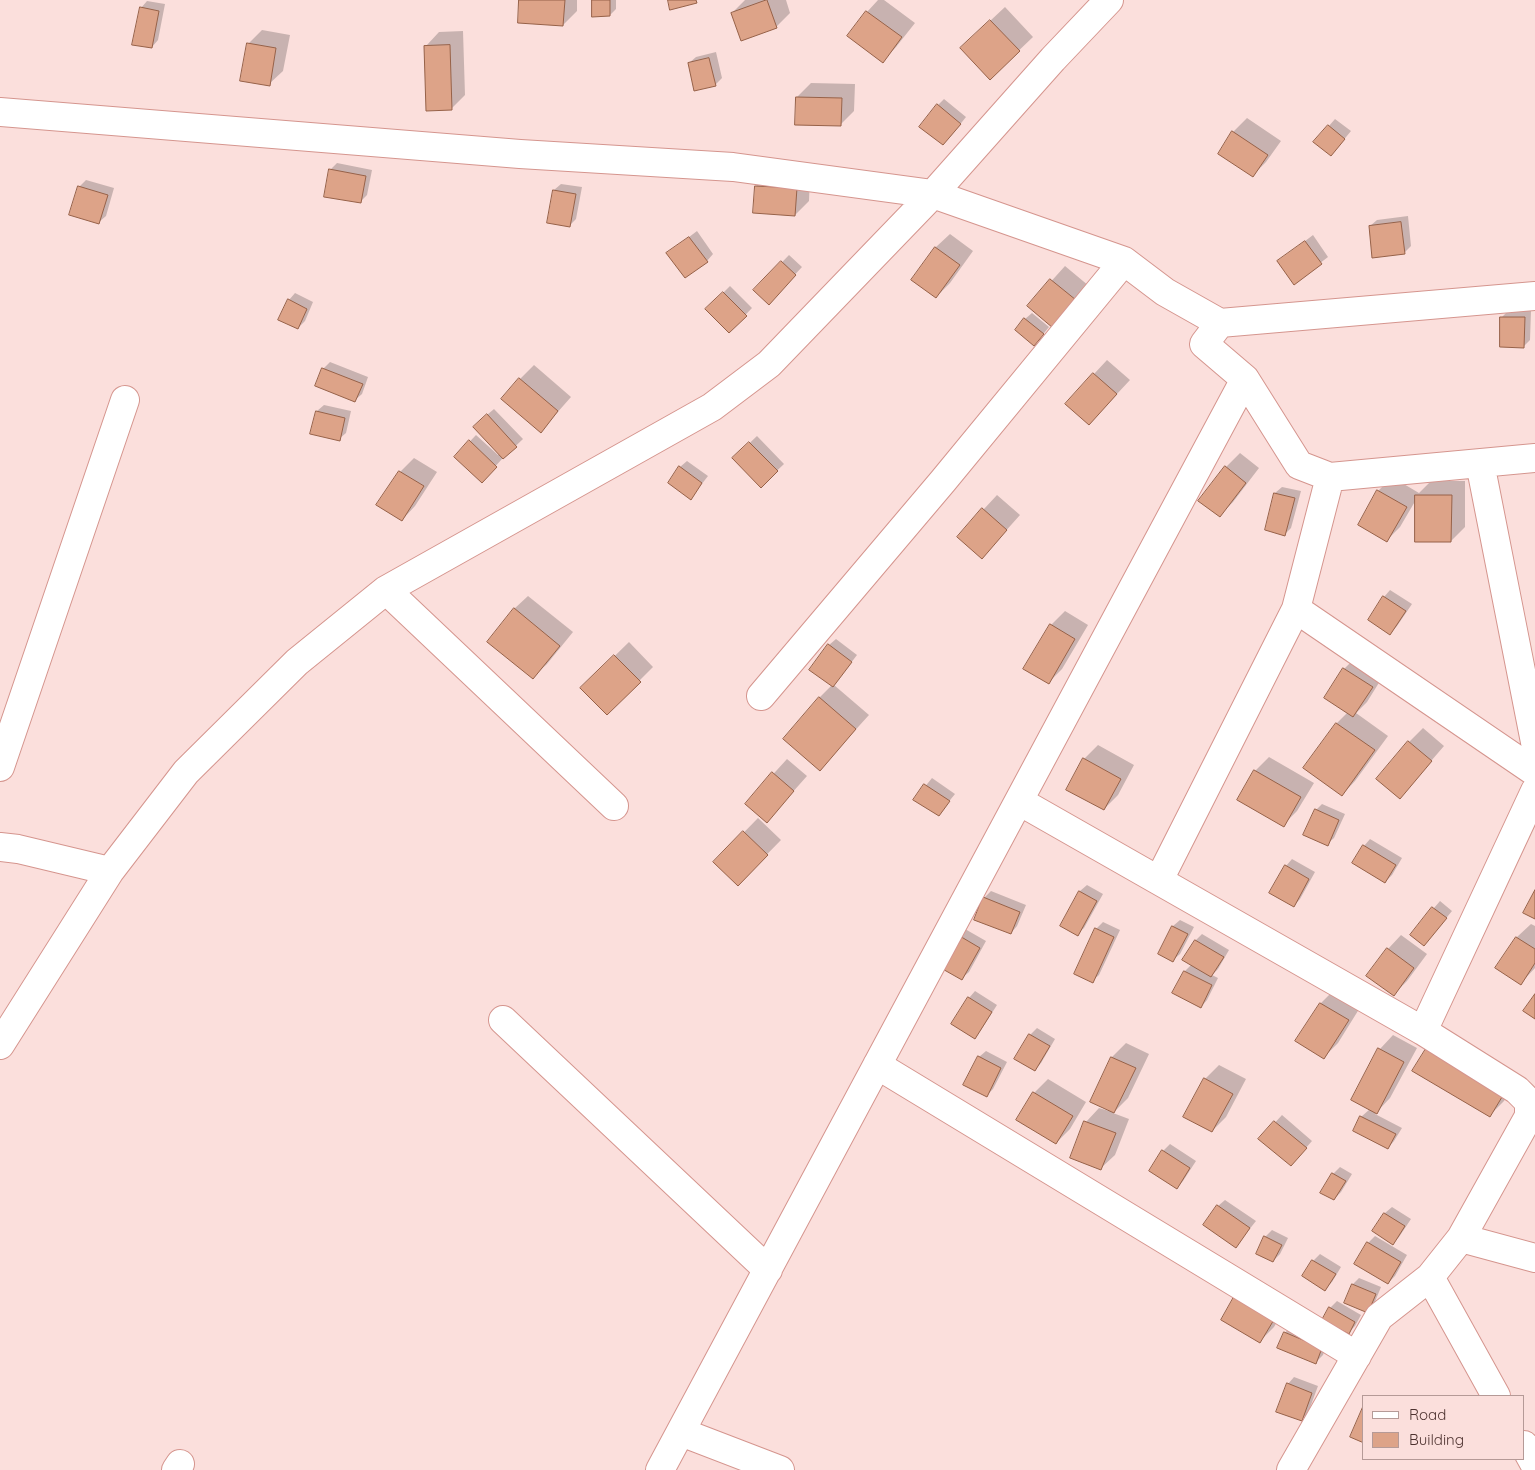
<!DOCTYPE html>
<style>
body{margin:0}
#map{position:relative;width:1535px;height:1470px;overflow:hidden;background:#fbdfdc;font-family:Quicksand,sans-serif}
canvas{display:block}
.legend{position:absolute;left:1362px;top:1395px;width:162px;height:65px;box-sizing:border-box;background:#fbdfdc;border:1px solid #b59a97;margin:0;padding:6px 9px;list-style:none;font-size:15px;color:#4d322f}
.legend li{display:flex;align-items:center;gap:10px;height:25px}
.legend b{width:25px;border:1px solid #b59a97}
</style>
<div id="map">
<canvas width="1535" height="1470"></canvas>
<ul class="legend">
<li><b style="height:6px;background:#fff"></b>Road</li>
<li><b style="height:14px;background:#dda388"></b>Building</li>
</ul>
</div>
<script>
const context = document.querySelector('canvas').getContext('2d');
context.lineJoin = 'round';
function fill(path, color) { context.fillStyle = color; context.fill(path, 'evenodd'); }
function stroke(path, color, width, dash) { context.strokeStyle = color; context.lineWidth = width; context.lineCap = dash ? 'butt' : 'round'; context.setLineDash(dash || []); context.stroke(path); }
const shadow = new Path2D(`
 M521 0H577V11L563 25Z
 M594 0H616V9L610 15Z
 M745 0H786L790 13 776 27 732 13Z
 M878 0H884L915 23 896 47 883 61 849 36 867 12Z
 M147 1 165 4 158 40 152 47 141 8Z
 M1005 7 1033 37 990 78 975 35Z
 M262 30 290 35 283 71 269 84 248 44Z
 M463 31 465 95 451 109 426 46 439 32Z
 M716 52 722 78 715 85 689 63 696 57Z
 M811 83 855 84 854 111 840 125 797 97Z
 M944 99 966 117 950 137 938 105Z
 M1247 118 1281 141 1266 162 1252 176 1219 153 1233 132Z
 M1335 119 1351 131 1337 148 1315 142Z
 M337 163 372 170 367 195 360 202 330 170Z
 M770 172 810 175 809 201 795 215 756 186Z
 M86 180 114 188 106 216 99 222 79 187Z
 M561 184 582 187 576 219 569 226 554 190Z
 M1408 216 1411 246 1404 253 1370 226 1377 220Z
 M697 231 713 254 707 261 668 253Z
 M950 234 973 251 950 283 936 297 913 280 936 247Z
 M1313 235 1328 257 1294 283 1279 261Z
 M789 255 802 267 775 296 755 290Z
 M1065 266 1089 286 1053 326 1029 306Z
 M730 286 752 308 729 332 707 309Z
 M295 293 313 302 305 321 298 328 289 300Z
 M1508 311H1531L1530 340 1524 346 1502 317Z
 M1032 313 1049 327 1040 338 1025 319Z
 M1107 360 1130 380 1103 409 1094 374Z
 M330 362 368 377 362 394 355 400 323 369Z
 M534 365 571 397 541 431 520 379Z
 M324 405 351 411 346 433 339 439 311 433 317 411Z
 M494 409 523 439 502 459 482 481 455 457 476 435 498 455 500 454 481 420Z
 M757 436 784 464 761 486 734 458Z
 M1240 453 1259 468 1233 502 1219 516 1226 467Z
 M414 458 437 472 415 506 402 520 400 472Z
 M687 461 708 476 691 498 680 467Z
 M1392 477 1419 493 1431 481H1465V527L1451 541 1417 498 1400 527 1387 540 1378 491Z
 M1282 487 1301 491 1291 528 1285 534 1266 529 1275 493Z
 M997 495 1020 515 995 543 958 537Z
 M1390 590 1412 604 1397 626 1390 633 1384 597Z
 M528 596 573 632 547 664 533 677 514 609Z
 M1065 611 1088 625 1062 669 1048 683 1051 625Z
 M836 639 857 655 834 685 869 715 820 769 819 698 832 685 829 645Z
 M629 642 653 667 607 713 582 688Z
 M1358 655 1385 673 1367 702 1356 713 1388 736 1355 781 1342 795 1305 768 1337 723 1348 712 1344 669Z
 M1423 728 1444 746 1400 797 1409 742Z
 M1098 745 1134 765 1118 795 1104 809 1084 759Z
 M1269 757 1314 783 1297 811 1283 825 1255 771Z
 M787 759 807 776 767 821 746 804Z
 M932 778 955 794 938 815 915 799Z
 M1322 804 1345 814 1334 838 1327 844 1316 810Z
 M758 818 781 840 738 884 715 862Z
 M1370 839 1402 858 1392 875 1385 882 1364 846Z
 M1292 859 1315 872 1300 899 1294 906 1286 866Z
 M1087 885 1103 894 1084 928 1077 934 1061 925 1080 891Z
 M991 891 1026 905 1017 926 1011 933 984 898Z
 M1440 901 1452 911 1430 938 1411 935Z
 M1180 920 1194 927 1180 954 1173 960 1159 953 1173 926Z
 M1103 922 1120 930 1099 975 1092 981 1096 929Z
 M1531 924 1535 926V968L1521 983 1497 968 1517 937Z
 M965 929 986 941 969 972 962 978 941 967Z
 M1202 934 1229 950 1218 969 1212 975 1218 978 1207 1000 1201 1007 1185 971 1192 964 1184 960 1196 940Z
 M1401 935 1427 954 1407 981 1394 994 1388 949Z
 M1334 990 1361 1006 1338 1043 1324 1057 1321 1003Z
 M975 991 997 1005 981 1030 975 1037 969 998Z
 M1037 1028 1055 1039 1041 1063 1035 1070 1030 1035Z
 M1393 1035 1417 1048 1390 1098 1375 1114 1402 1128 1394 1141 1388 1148 1361 1117 1370 1109 1380 1049Z
 M1126 1043 1149 1054 1128 1098 1113 1113 1129 1119 1115 1155 1101 1168 1086 1122 1099 1108 1109 1111V1109L1091 1101 1112 1057Z
 M986 1051 1007 1062 993 1089 987 1095 979 1057Z
 M1219 1065 1246 1079 1226 1117 1212 1131 1205 1079Z
 M1414 1071 1518 1078 1504 1101 1490 1115Z
 M1048 1079 1086 1102 1070 1129 1056 1143 1034 1093Z
 M1282 1115 1312 1141 1297 1158 1260 1139Z
 M1170 1144 1196 1161 1183 1181 1177 1188 1150 1171 1163 1151Z
 M1340 1167 1352 1174 1341 1192 1334 1199 1322 1192 1333 1174Z
 M1225 1200 1256 1221 1236 1246 1218 1206Z
 M1392 1207 1411 1219 1399 1237 1393 1243 1374 1231 1385 1213Z
 M1272 1230 1288 1238 1280 1254 1273 1261 1265 1237Z
 M1375 1236 1407 1255 1395 1276 1388 1283 1356 1263 1368 1243Z
 M1320 1254 1341 1267 1332 1282 1325 1289 1304 1276 1313 1261Z
 M1359 1278 1381 1287 1374 1304 1368 1311 1353 1284Z
 M1337 1301 1361 1315 1355 1326 1349 1332 1330 1308Z
 M1288 1303 1274 1327 1260 1341 1222 1320Z
 M1291 1326 1328 1341 1323 1355 1316 1362 1285 1333Z
 M1294 1377 1318 1386 1308 1413 1302 1419 1288 1384Z`);
const building = new Path2D(`
 M519 0H565L563 26 518 23Z
 M592 0H610V16L592 17Z
 M668 0H696L697 3 670 10Z
 M767 0 777 28 741 41 731 13Z
 M140 7 159 11 152 48 132 45Z
 M866 11 902 37 883 63 847 36Z
 M990 20 1020 51 990 80 960 48Z
 M247 43 276 48 270 86 240 81Z
 M450 45 452 110 426 111 424 46Z
 M709 58 716 86 694 91 688 63Z
 M796 97 842 98 841 126 795 125Z
 M937 104 961 124 943 145 919 127Z
 M1328 125 1345 139 1331 156 1313 142Z
 M1232 131 1268 155 1253 177 1218 154Z
 M329 169 366 176 361 203 324 197Z
 M78 186 108 195 99 224 69 215Z
 M755 186 797 188 795 216 753 213Z
 M553 190 576 194 570 227 547 223Z
 M1401 222 1405 254 1372 258 1369 226Z
 M689 237 708 262 685 278 666 253Z
 M1305 241 1322 264 1294 285 1277 261Z
 M935 247 960 265 936 298 911 280Z
 M781 261 796 275 769 305 753 290Z
 M1050 279 1076 300 1053 328 1027 306Z
 M723 292 747 316 729 333 705 309Z
 M288 299 307 309 298 329 278 320Z
 M1500 317H1525L1524 348 1500 347Z
 M1024 318 1044 334 1034 346 1015 330Z
 M322 368 363 384 355 402 315 386Z
 M1093 373 1117 394 1089 425 1065 404Z
 M519 378 558 411 541 433 501 399Z
 M316 411 345 418 340 441 310 434Z
 M487 414 517 447 503 459 473 427Z
 M469 440 497 467 482 483 454 457Z
 M749 442 778 471 761 488 732 458Z
 M679 466 702 483 691 500 668 483Z
 M1225 466 1246 483 1220 517 1198 501Z
 M399 471 424 486 402 521 376 505Z
 M1377 490 1407 507 1387 542 1358 525Z
 M1274 493 1295 498 1285 536 1265 530Z
 M1415 495H1452L1451 542H1415Z
 M982 508 1007 530 982 559 957 537Z
 M1383 596 1406 611 1390 635 1368 620Z
 M514 608 560 646 533 679 487 642Z
 M1050 624 1075 639 1049 684 1023 669Z
 M828 644 852 662 833 687 809 670Z
 M614 655 641 682 607 715 580 688Z
 M1343 668 1373 687 1353 717 1324 698Z
 M819 697 856 729 820 771 783 739Z
 M1336 723 1375 750 1342 796 1303 768Z
 M1408 741 1432 761 1400 799 1376 779Z
 M1083 758 1121 779 1104 810 1066 790Z
 M1254 770 1301 797 1284 827 1237 800Z
 M772 772 794 791 767 823 745 804Z
 M924 784 950 801 939 816 913 800Z
 M1315 809 1339 820 1328 846 1303 835Z
 M743 831 768 855 738 886 713 862Z
 M1363 845 1396 865 1385 883 1352 863Z
 M1285 865 1309 879 1294 907 1269 893Z
 M1535 890V919L1523 913Z
 M1079 891 1097 901 1078 936 1060 926Z
 M983 897 1020 912 1011 934 974 920Z
 M1432 907 1447 918 1424 946 1410 935Z
 M1172 926 1188 934 1173 962 1158 954Z
 M1095 928 1114 937 1093 983 1074 974Z
 M958 935 980 948 962 980 939 967Z
 M1516 937 1535 949V963L1521 985 1495 968Z
 M1195 940 1224 957 1211 977 1182 960Z
 M1387 948 1414 968 1394 996 1366 976Z
 M1184 971 1212 985 1201 1008 1172 993Z
 M1535 994V1019L1523 1011Z
 M968 997 992 1012 975 1039 951 1024Z
 M1320 1003 1349 1020 1324 1059 1295 1041Z
 M1029 1034 1050 1046 1035 1071 1014 1059Z
 M1427 1047 1505 1092 1490 1117 1412 1071Z
 M1378 1048 1404 1062 1377 1114 1351 1100Z
 M978 1056 1001 1068 987 1097 963 1085Z
 M1111 1057 1136 1068 1114 1113 1090 1102Z
 M1204 1078 1233 1094 1212 1132 1183 1117Z
 M1033 1092 1073 1116 1056 1144 1016 1120Z
 M1360 1116 1396 1134 1388 1149 1353 1131Z
 M1084 1121 1116 1133 1101 1170 1070 1158Z
 M1274 1121 1307 1148 1291 1166 1258 1139Z
 M1162 1150 1190 1168 1177 1189 1149 1171Z
 M1332 1173 1346 1181 1334 1200 1320 1193Z
 M1217 1205 1250 1228 1236 1248 1203 1225Z
 M1384 1213 1405 1226 1393 1245 1372 1231Z
 M1264 1236 1282 1245 1273 1262 1256 1254Z
 M1367 1242 1401 1262 1388 1284 1354 1264Z
 M1312 1260 1336 1274 1325 1291 1302 1276Z
 M1352 1284 1376 1294 1368 1313 1344 1303Z
 M1235 1295 1275 1318 1260 1343 1221 1320Z
 M1329 1307 1355 1322 1349 1334 1322 1320Z
 M1284 1332 1322 1348 1316 1364 1277 1348Z
 M1287 1383 1312 1393 1302 1421 1276 1412Z
 M1363 1407 1364 1408V1443L1350 1437Z`);
const minor = new Path2D(`
 M0 112 520 154 733 167 933 194 1124 261 1165 292 1220 323 1535 296
 M1220 323 1204 344 1245 379 1299 465 1330 477 1535 458
 M1480 463 1535 742
 M386 590 614 806
 M1296 609 1535 772
 M761 696 943 481 1124 261
 M0 767 125 400
 M1019 801 1423 1031 1517 1090 1529 1102V1116L1461 1238 1430 1277 1379 1317 1291 1470
 M0 847 18 849 110 871
 M1159 880 1296 609 1330 477
 M503 1020 768 1270
 M1423 1031 1535 791
 M0 1045 110 871 186 772 297 662 386 590 712 407 769 364 933 194 1053 59 1109 0
 M877 1065 1357 1356
 M1461 1238 1535 1258
 M1430 1277 1496 1396
 M681 1432 780 1470
 M1524 1445 1535 1465
 M176 1470 180 1464
 M660 1470 1245 379`);
fill(shadow, '#0003');
fill(building, '#dda388');
stroke(building, '#966148', 1);
stroke(minor, '#d5958e', 30);
stroke(minor, '#fff', 28);
</script>
